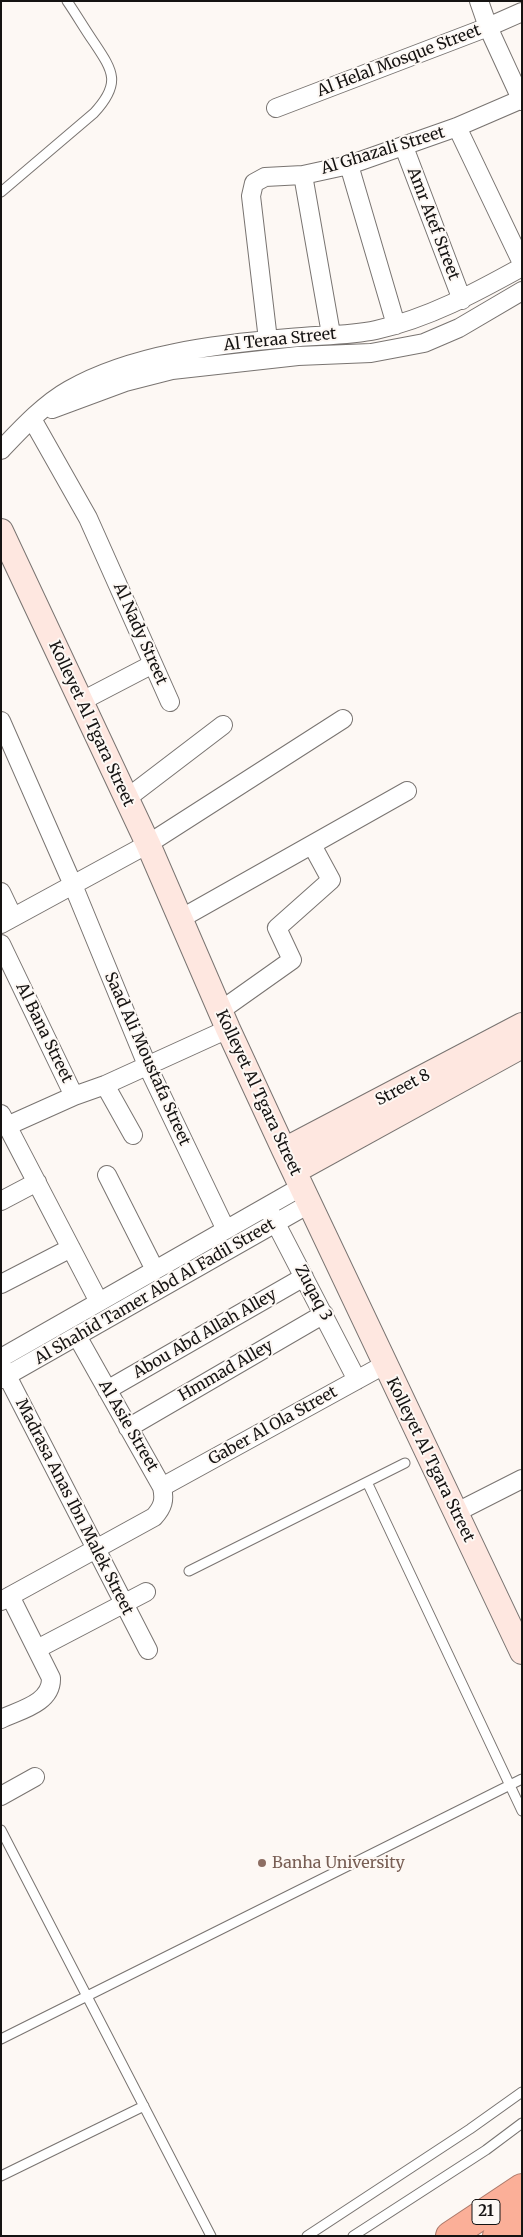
<!DOCTYPE html>
<style>
body{margin:0}
#map{position:relative;width:523px;height:2237px;overflow:hidden;background:#fdf8f4;font-family:Merriweather,serif}
canvas{display:block}
.frame{position:absolute;inset:0;border:2px solid #151312;pointer-events:none}
</style>
<div id="map">
<canvas width="523" height="2237"></canvas>
<div class="frame"></div>
</div>
<script>
const context = document.querySelector('canvas').getContext('2d');
context.lineJoin = 'round';
function stroke(path, color, width, dash) { context.strokeStyle = color; context.lineWidth = width; context.lineCap = dash ? 'butt' : 'round'; context.setLineDash(dash || []); context.stroke(path); }
function label(font, color, halo, rows, align = 'center') {
  context.font = font + ' Merriweather,serif'; context.lineWidth = 4; context.setLineDash([]); context.textBaseline = 'middle'; context.strokeStyle = halo; context.fillStyle = color; for (const [text, x, y, turn = 0] of rows) {
    context.save(); context.translate(x, y); context.rotate((+turn || 0) * Math.PI / 180); context.textAlign = isNaN(turn) ? turn : align; if (halo) context.strokeText(text, 0, 0); context.fillText(text, 0, 0); context.restore();
  }
}
const lane = new Path2D(`
 M1 192 94 113C122 83 113 71 93 41 84 28 76 14 67 1
 M367 1482 522 1811
 M189 1571 405 1463
 M1 1830 211 2236
 M1 2039 522 1779
 M1 2176 144 2106
 M307 2236 470 2129 522 2092
 M353 2236 486 2150 522 2123`);
const street = new Path2D(`
 M479 1 488 27 522 101
 M276 108 488 27 522 12
 M457 127 522 263
 M404 147 462 300
 M349 165 396 325
 M303 175 331 334
 M268 340 251 196 254 183 265 177 303 175 349 165 457 127 522 99
 M52 409 125 382 172 370 298 356 371 353 424 343 459 328 522 291
 M32 419 88 518 170 702
 M1 450C21 429 44 404 69 390 132 354 218 344 289 338 318 335 348 336 376 330 429 318 475 293 522 267
 M80 702 153 664
 M1 721 73 885 147 1065 226 1230
 M126 799 223 725
 M1 892 13 917
 M180 919 407 791
 M1 924 148 844 343 719
 M1 944 74 1096
 M220 1011 292 960 277 928 331 880 312 845
 M105 1085 133 1135
 M1 1114 99 1302
 M7 1126 74 1096 105 1085 228 1029
 M107 1175 155 1270
 M1 1201 37 1182
 M271 1214 357 1380
 M1 1284 71 1248
 M1 1358 301 1187
 M2 1366 148 1650
 M1 1379 309 1204
 M107 1390 304 1277
 M128 1428 324 1314
 M162 1487 384 1365
 M455 1513 522 1479
 M1 1601 154 1517C163 1507 165 1500 162 1487L77 1336
 M37 1649 146 1592
 M1 1719C20 1710 52 1703 51 1678L10 1596
 M1 1796 35 1777`);
const secondary = new Path2D(`
 M1 531 148 844 228 1029 284 1150 522 1652
 M284 1150 522 1025
 M295 1171 522 1046`);
const highway = new Path2D(`
 M450 2236 522 2188
 M497 2236 522 2219`);
const markers = [
 [262,1863,5,"#8d6e63"]
];
const shields = [
 [486,2212,28]
];
const shieldNames = [
 ["21",486,2212]
];
const streetNames = [
 ["Al Helal Mosque Street",399,61,-21],
 ["Al Ghazali Street",383,151,-17],
 ["Amr Atef Street",433,224,69],
 ["Al Teraa Street",280,340,-6],
 ["Al Nady Street",140,634,66],
 ["Kolleyet Al Tgara Street",91,724,65],
 ["Al Bana Street",44,1033,64],
 ["Saad Ali Moustafa Street",147,1059,66],
 ["Street 8",403,1088,-28],
 ["Kolleyet Al Tgara Street",258,1093,65],
 ["Al Shahid Tamer Abd Al Fadil Street",155,1292,-30],
 ["Zuqaq 3",313,1293,62],
 ["Abou Abd Allah Alley",205,1334,-30],
 ["Hmmad Alley",226,1371,-30],
 ["Al Asie Street",128,1426,60],
 ["Gaber Al Ola Street",273,1426,-29],
 ["Kolleyet Al Tgara Street",430,1460,64],
 ["Madrasa Anas Ibn Malek Street",74,1507,63]
];
const educationNames = [
 ["Banha University",272,1863]
];
stroke(lane, '#797471', 11);
stroke(street, '#797471', 20);
stroke(secondary, '#797471', 26);
stroke(highway, '#aa7869', 30);
stroke(lane, '#fff', 9);
stroke(street, '#fff', 18);
stroke(secondary, '#fee7e0', 24);
stroke(highway, '#fbaf98', 28);
for (const [x, y, r, color] of markers) { const dot = new Path2D(); dot.arc(x, y, r, 0, 2 * Math.PI); context.fillStyle = color; context.fill(dot); stroke(dot, '#fdf8f4', 2); }
for (const [x, y, w] of shields) { const box = new Path2D(); box.roundRect(x - w / 2, y - 12.5, w, 25, 4); context.fillStyle = '#fdf8f4'; context.fill(box); stroke(box, '#151312', 1); }
label('bold 15px', '#151312', null, shieldNames);
label('16px', '#151312', '#fdf8f4', streetNames);
label('16px', '#785e54', '#fdf8f4', educationNames, 'left');
</script>
